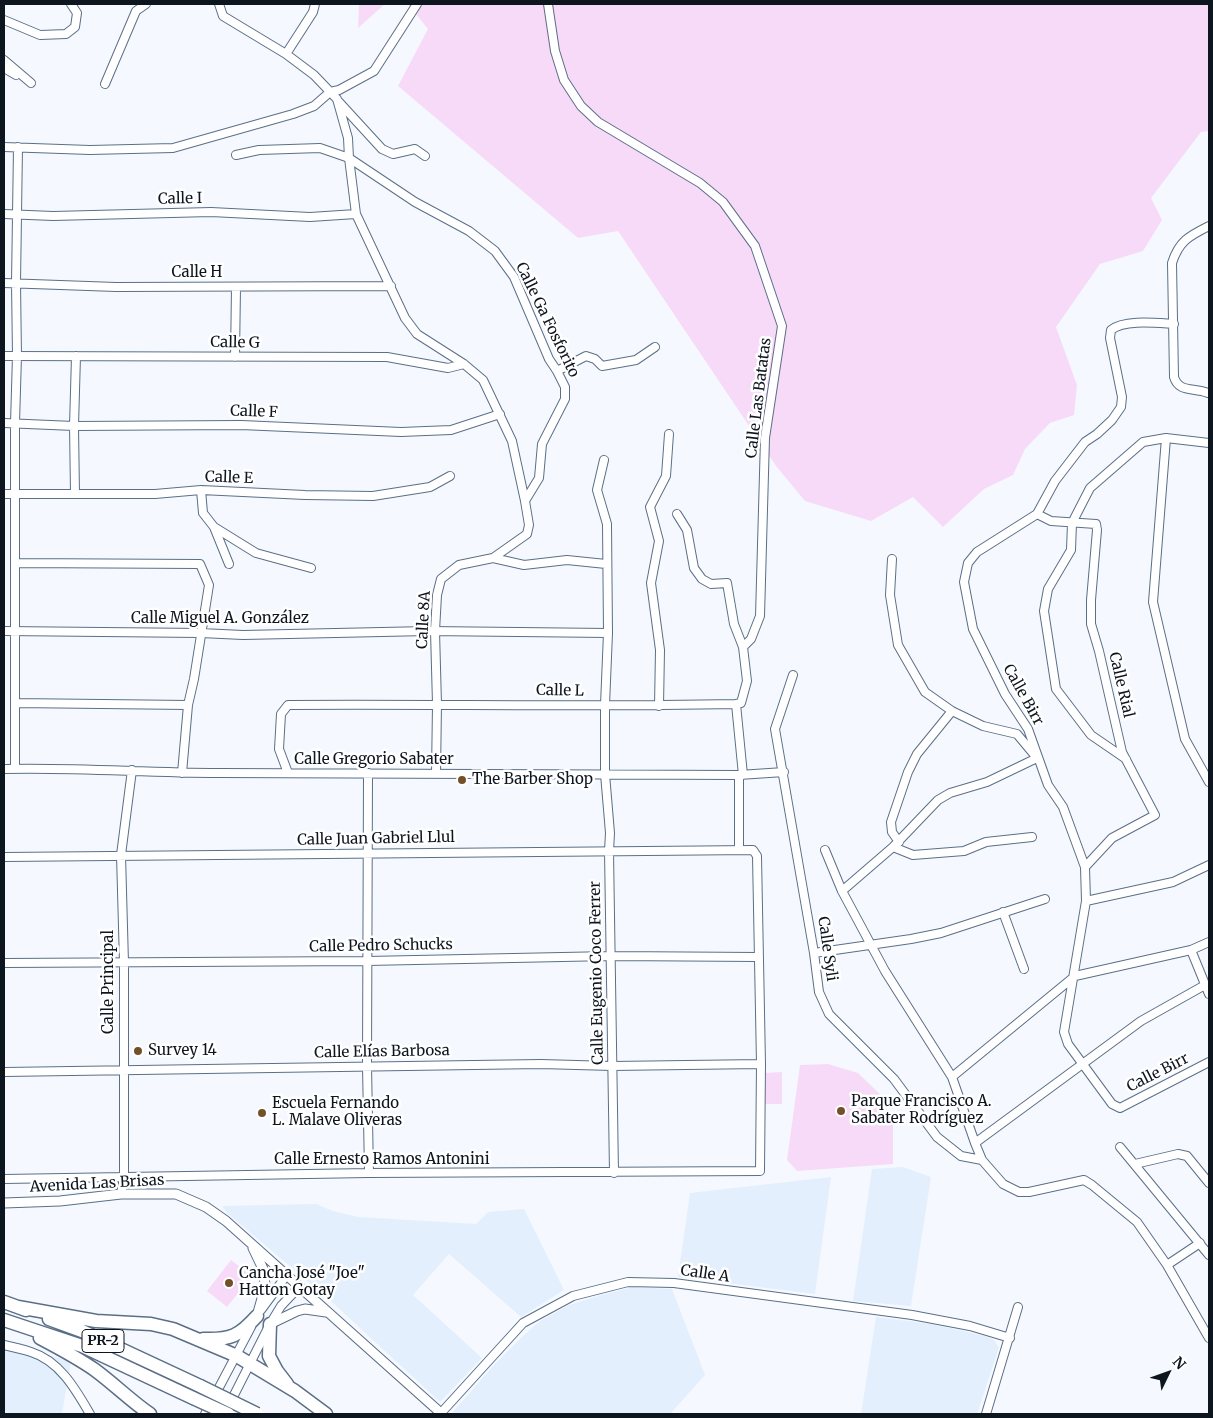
<!DOCTYPE html>
<meta charset="utf-8">
<style>
body{margin:0}
#map{position:relative;width:1213px;height:1418px;overflow:hidden;background:#f5f9ff;font-family:Merriweather,serif}
canvas{display:block}
.frame{position:absolute;inset:0;border:5px solid #0d151e;pointer-events:none}
.north{position:absolute;left:1143px;top:1348px;width:50px;height:50px;-webkit-text-stroke:4px #fff;paint-order:stroke;rotate:48deg;font-size:14px;font-weight:700;line-height:20px;text-align:center;color:#0d151e}
.north::after{content:'';display:block;margin:auto;width:18px;height:22px;background:#0d151e;clip-path:polygon(50% 0,100% 100%,50% 72%,0 100%)}
</style>
<div id="map">
<canvas width="1213" height="1418"></canvas>
<div class="frame"></div>
<div class="north">N</div>
</div>
<script>
const context = document.querySelector('canvas').getContext('2d');
context.lineJoin = 'round';
function fill(path, color) { context.fillStyle = color; context.fill(path, 'evenodd'); }
function stroke(path, color, width, dash) { context.strokeStyle = color; context.lineWidth = width; context.lineCap = dash ? 'butt' : 'round'; context.setLineDash(dash || []); context.stroke(path); }
function label(font, color, halo, rows, align = 'center') {
  context.font = font + ' Merriweather,serif'; context.lineWidth = 5; context.setLineDash([]); context.textBaseline = 'middle'; context.strokeStyle = halo; context.fillStyle = color; for (const [text, x, y, turn = 0] of rows) {
    context.save(); context.translate(x, y); context.rotate((+turn || 0) * Math.PI / 180); context.textAlign = isNaN(turn) ? turn : align; if (halo) context.strokeText(text, 0, 0); context.fillText(text, 0, 0); context.restore();
  }
}
const built = new Path2D(`
 M903 1167 931 1177 911 1306 853 1301 872 1169Z
 M831 1177 815 1294 678 1277 690 1193Z
 M316 1204 333 1211 359 1217 476 1224 488 1212 524 1209 564 1290 521 1317 449 1254 413 1295 482 1358 440 1402 333 1303 226 1212 222 1206Z
 M633 1287 672 1289 705 1375 670 1414H454L452 1413 494 1365 522 1337 540 1321 569 1305 601 1295Z
 M876 1317 932 1324 989 1337 995 1341 999 1348 977 1414H861Z
 M4 1341 71 1362 62 1414H4Z`);
const green = new Path2D(`
 M359 4H385L358 28Z
 M408 4H1209V131L1201 132 1151 198 1162 220 1143 251 1100 264 1056 327 1077 385 1074 415 1050 423 1025 449 1013 475 984 489 943 527 913 497 871 521 805 501 776 466 618 231 578 238 398 86 428 29Z
 M828 1064 858 1073 882 1096 893 1125V1164L797 1171 787 1160 800 1065Z
 M782 1072V1104H765L764 1073Z
 M231 1260 252 1276 227 1307 207 1291Z`);
const minor = new Path2D(`
 M219 4 223 16 286 54 314 75 337 99 348 138 349 158 356 214 405 318 417 334 464 364 483 380 512 441 525 501
 M548 4 555 51 564 80 581 106 598 122 700 183 723 202 755 246 782 326 765 438 760 616 751 639 743 647 747 681 741 703 736 704
 M4 20 40 35 66 34 75 27 77 13 71 4
 M286 54 313 12 315 4
 M4 60 31 83
 M4 68 16 75
 M105 84 136 11 146 4
 M338 101 382 149 393 154 415 149 425 156
 M4 147 90 150 173 148 293 114 314 106 330 92 339 90 374 71 417 4
 M236 155 259 150 320 148 349 158 415 202 469 231 495 251 514 277 549 359 557 371 565 387V399L542 444 539 478 525 501 529 525 527 534 493 558
 M4 214 53 216 211 212 310 217 356 214
 M4 283 116 287 391 286
 M1174 324C1157 323 1124 319 1111 330L1110 338 1122 397 1121 407 1112 420 1097 434 1085 442 1055 481 1037 514 977 552 968 563 964 582 973 629 1005 694 1028 729 1048 785 1063 807 1085 867 1086 901 1064 1032 1068 1044 1112 1104 1120 1108 1209 1062
 M4 356 387 357 448 368 464 364
 M235 357 236 287
 M557 371 586 356 595 359 602 366 636 360 655 347
 M1208 393C1193 387 1179 393 1174 377L1172 263C1179 241 1189 236 1209 226
 M4 423 74 426 241 425 401 432 451 430 500 414
 M1166 438 1153 602 1185 739 1209 782
 M604 460 597 490 607 524 608 633 605 705V774L610 833 609 851 614 1173
 M201 490 203 513 214 527 229 564
 M4 494H155L201 490 305 495 373 496 430 487 450 476
 M75 494 74 426 76 356
 M677 514 687 530 694 568 702 579 711 584 727 583 734 624 743 647
 M1037 514 1051 521 1096 524 1097 530 1091 600V624L1099 651 1122 752 1155 815 1112 838 1085 867
 M214 527 256 553 311 568
 M16 563 200 564 209 585 194 679 188 705 182 773
 M4 631 201 633 243 635 428 631 608 633
 M793 675 775 729 814 953 819 992 829 1014 894 1079 937 1137 961 1156 982 1160
 M15 703 188 705
 M736 704 743 775
 M659 706 660 650 651 583 659 541 650 507 666 476 669 434
 M1126 759 1091 735 1056 689 1044 611 1048 589 1071 550 1072 523 1090 488 1143 442 1166 438 1209 443
 M4 769C75 767 147 773 219 773 392 774 566 774 739 775L784 772
 M15 769V423L17 356 16 283 18 147
 M288 773 279 749 281 714 288 705C437 704 587 707 736 704
 M368 773 367 1066 369 1173
 M436 774 437 704 435 631 437 595 441 579 459 565 493 558 524 565 567 560 606 564
 M739 775V849
 M899 842 892 832 891 822 908 772 917 754 952 711
 M893 847 913 855 964 851 986 842 1032 837
 M825 850 842 891 885 971 952 1077 975 1143 982 1160 1003 1184 1019 1192H1029L1084 1180 1092 1185 1137 1222 1167 1265
 M4 857 753 850 757 856 761 1064 760 1171 369 1173 4 1179
 M842 891 893 847 938 800 950 793 987 782 1037 758 1017 734 983 726 952 711 925 692 898 645 890 595 892 559
 M1086 901 1173 882 1209 865
 M1003 912 1024 969
 M1191 950 1209 994
 M814 953 911 939 941 933 1045 899
 M4 963 367 961 611 956 758 957
 M4 1072 541 1064 612 1066 761 1064
 M952 1077 1075 976 1191 950 1209 942
 M975 1143 1141 1021 1205 985
 M1120 1147 1209 1255
 M1135 1164 1178 1154 1187 1156 1209 1183
 M121 1194 124 1178V963L121 855 132 770
 M1200 1243 1167 1265 1209 1338
 M261 1310 286 1276
 M4 1345C13 1347 22 1349 31 1352 60 1361 76 1390 90 1414
 M230 1403 270 1324 281 1306 299 1287
 M441 1413 523 1323 573 1296 628 1282 674 1283 912 1315 970 1326 1010 1338
 M205 1414 251 1327
 M986 1414 1018 1307`);
const tertiary = new Path2D(`
 M4 1203 60 1201 121 1194H176L206 1207 226 1221 442 1414
 M253 1248 264 1271 265 1288 257 1316
 M270 1324 297 1311 305 1309 326 1312`);
const trunk = new Path2D(`
 M4 1302 26 1310
 M18 1307 96 1321 151 1324 173 1329 237 1356 295 1391 326 1414
 M49 1319 82 1331 200 1386
 M4 1320 82 1346 193 1398
 M270 1324 269 1356 277 1371 287 1384
 M40 1338C59 1348 78 1358 95 1370 114 1384 131 1401 150 1414
 M203 1339C231 1340 239 1336 257 1316`);
const trunkBridge = new Path2D(`
 M200 1386 257 1414
 M193 1398 228 1414`);
const markers = [
 [462,780,5,"#725028"],
 [138,1051,5,"#725028"],
 [841,1111,5,"#725028"],
 [262,1113,5,"#725028"],
 [229,1283,5,"#725028"]
];
const shields = [
 [103,1341,42]
];
const shieldNames = [
 ["PR-2",103,1341]
];
const streetNames = [
 ["Calle I",180,199,-1],
 ["Calle H",197,273],
 ["Calle Ga Fosforito",547,320,64],
 ["Calle G",235,343,1],
 ["Calle Las Batatas",759,398,-83],
 ["Calle F",254,412,2],
 ["Calle E",229,478,2],
 ["Calle Miguel A. González",220,619],
 ["Calle 8A",424,620,-87],
 ["Calle Rial",1121,685,77],
 ["Calle L",560,691,1],
 ["Calle Birr",1023,695,61],
 ["Calle Gregorio Sabater",374,760],
 ["Calle Juan Gabriel Llul",376,839,-1],
 ["Calle Pedro Schucks",381,946,-1],
 ["Calle Syli",827,949,82],
 ["Calle Eugenio Coco Ferrer",597,973,-91],
 ["Calle Principal",109,982,-90],
 ["Calle Elías Barbosa",382,1052,-1],
 ["Calle Birr",1158,1073,-27],
 ["Calle Ernesto Ramos Antonini",382,1160],
 ["Avenida Las Brisas",97,1184,-3],
 ["Calle A",705,1274,8]
];
const poiNames = [
 ["The Barber Shop",472,780],
 ["Survey 14",148,1051],
 ["Parque Francisco A.",851,1102],
 ["Sabater Rodríguez",851,1119],
 ["Escuela Fernando",272,1104],
 ["L. Malave Oliveras",272,1121],
 ["Cancha José \"Joe\"",239,1274],
 ["Hatton Gotay",239,1291]
];
fill(built, '#e4effd');
fill(green, '#f7daf8');
stroke(minor, '#5b6f87', 10);
stroke(tertiary, '#5b6f87', 11);
stroke(trunk, '#5b6f87', 15);
stroke(minor, '#fff', 8);
stroke(tertiary, '#fff', 9);
stroke(trunk, '#fff', 12);
stroke(trunkBridge, '#5b6f87', 15, []);
stroke(trunkBridge, '#fff', 12);
for (const [x, y, r, color] of markers) { const dot = new Path2D(); dot.arc(x, y, r, 0, 2 * Math.PI); context.fillStyle = color; context.fill(dot); stroke(dot, '#fff', 2); }
for (const [x, y, w] of shields) { const box = new Path2D(); box.roundRect(x - w / 2, y - 11.5, w, 23, 4); context.fillStyle = '#fff'; context.fill(box); stroke(box, '#0d151e', 1); }
label('bold 14px', '#0d151e', null, shieldNames);
label('15px', '#0d151e', '#fff', streetNames);
label('15px', '#0d151e', '#fff', poiNames, 'left');
</script>
